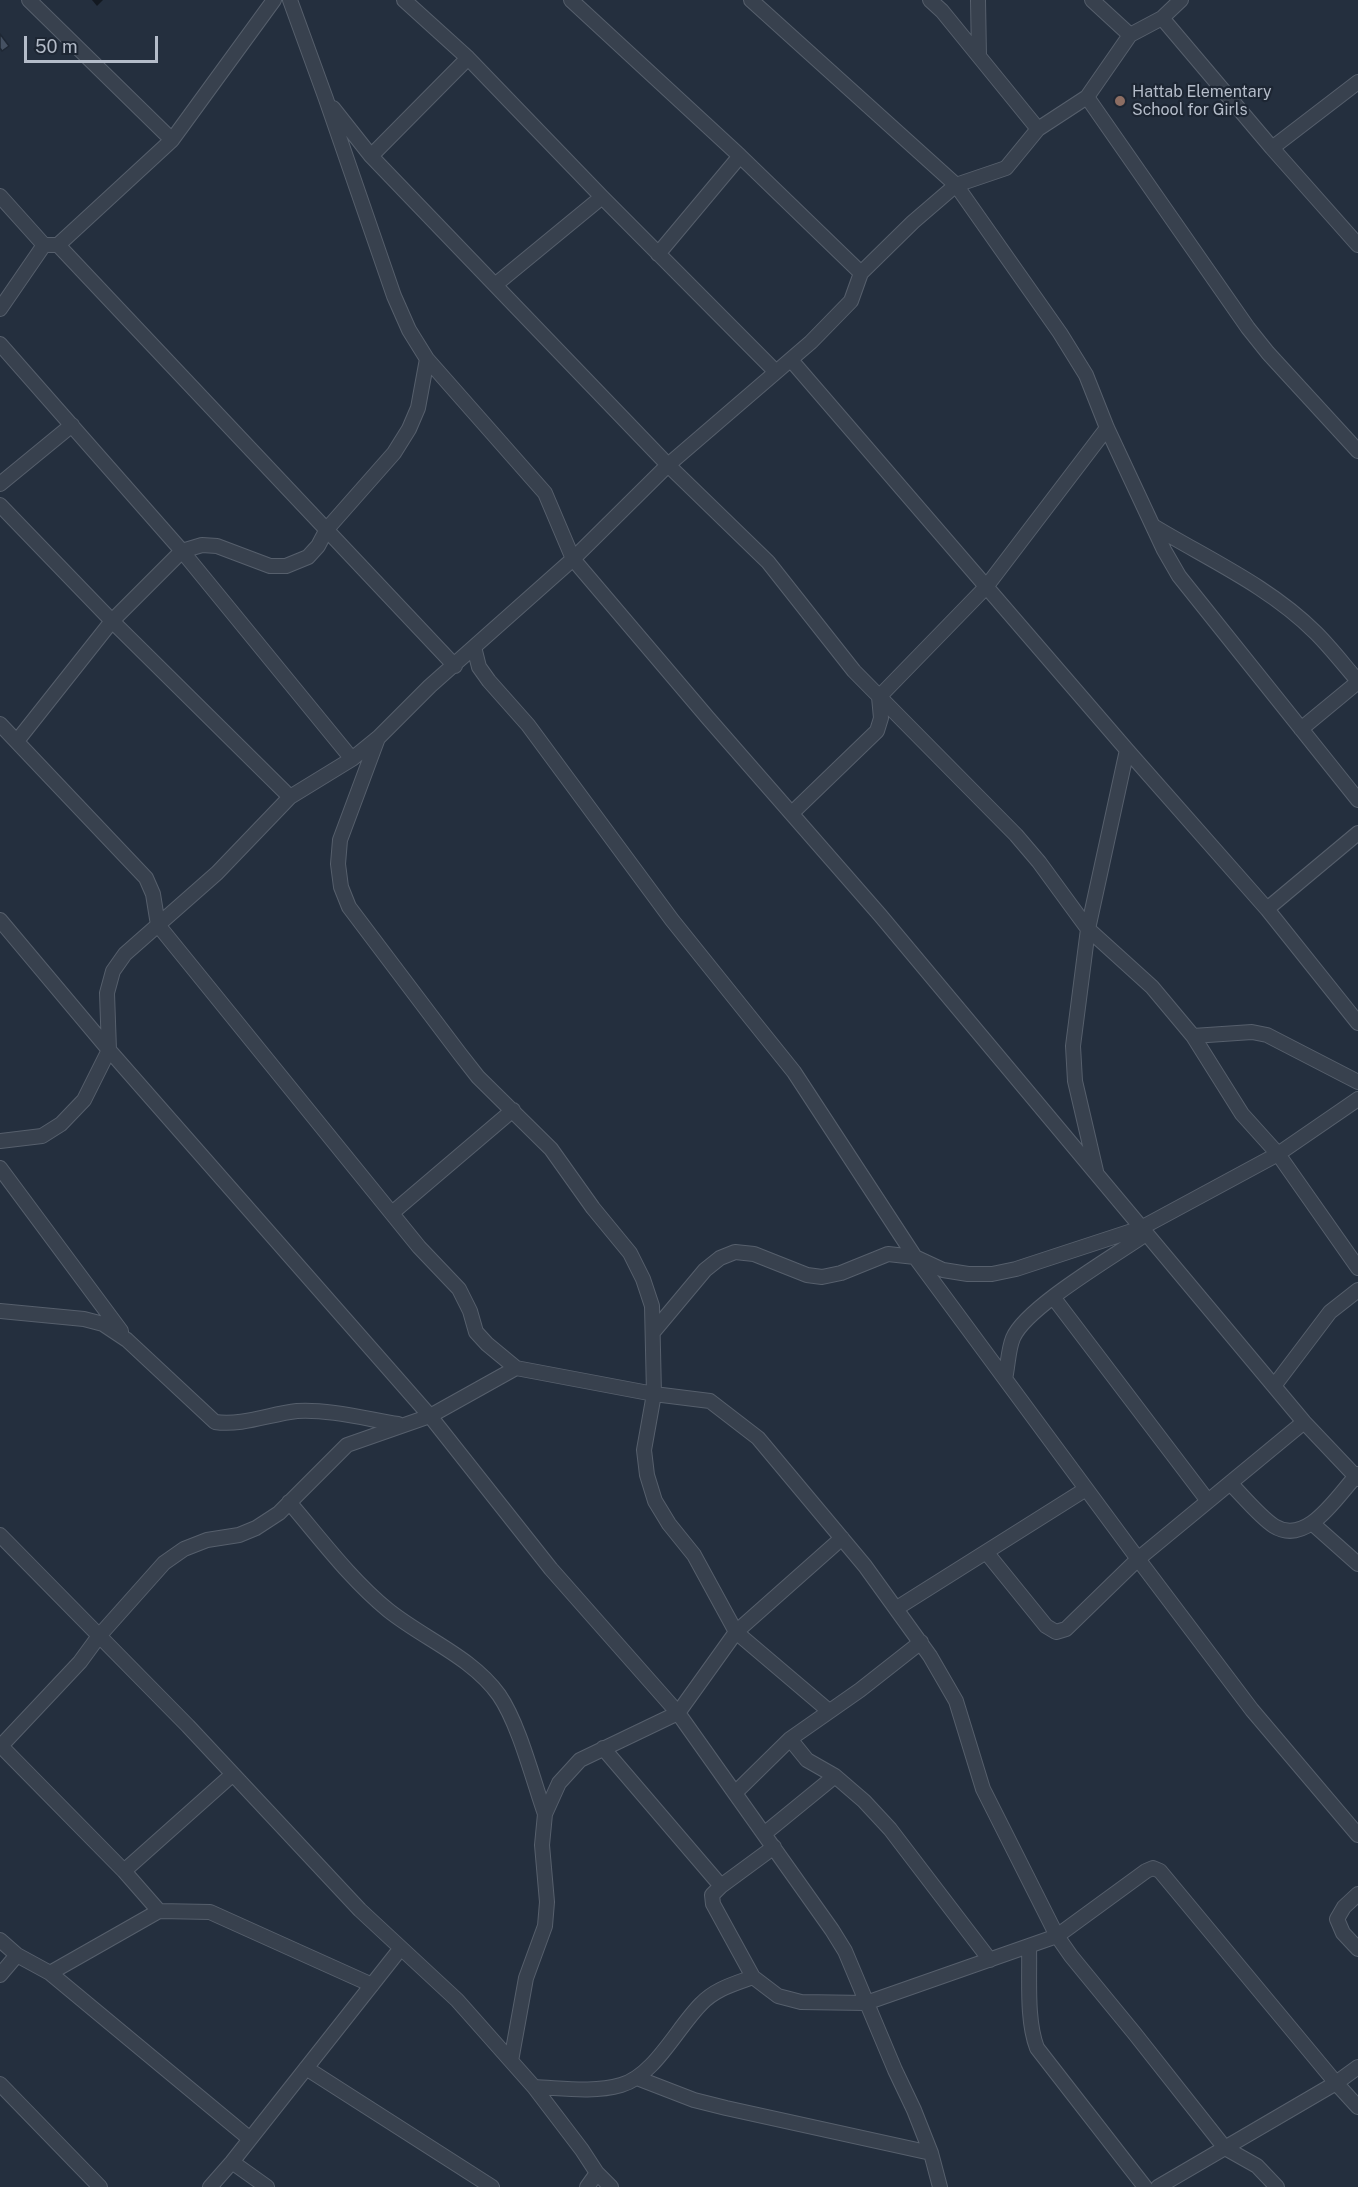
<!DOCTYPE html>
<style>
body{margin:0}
#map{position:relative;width:1358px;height:2187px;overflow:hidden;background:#242f3e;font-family:"Public Sans",sans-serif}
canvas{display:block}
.scale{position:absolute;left:24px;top:36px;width:134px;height:27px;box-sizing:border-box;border:3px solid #b4bcc9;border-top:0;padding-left:8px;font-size:18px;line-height:21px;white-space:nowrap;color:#b4bcc9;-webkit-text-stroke:4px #1d2633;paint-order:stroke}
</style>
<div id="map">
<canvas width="1358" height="2187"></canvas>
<div class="scale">50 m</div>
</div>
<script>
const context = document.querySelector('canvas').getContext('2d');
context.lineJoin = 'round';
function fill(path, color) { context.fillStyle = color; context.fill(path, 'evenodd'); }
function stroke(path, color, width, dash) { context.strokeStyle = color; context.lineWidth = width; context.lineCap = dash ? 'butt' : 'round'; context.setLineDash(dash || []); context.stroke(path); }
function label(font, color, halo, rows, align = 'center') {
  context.font = font + ' "Public Sans",sans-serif'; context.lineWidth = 4.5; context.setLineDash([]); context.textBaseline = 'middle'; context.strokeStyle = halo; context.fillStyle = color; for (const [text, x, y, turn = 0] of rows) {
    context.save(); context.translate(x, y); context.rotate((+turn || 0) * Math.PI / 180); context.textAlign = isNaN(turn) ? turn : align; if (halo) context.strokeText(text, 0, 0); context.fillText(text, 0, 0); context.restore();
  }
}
const shadow = new Path2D(`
 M92 0H103L97 6Z`);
const building = new Path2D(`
 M0 34 9 46 2 51 0 48Z`);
const street = new Path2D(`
 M29 0 172 140
 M290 0 326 99 394 296 409 330 427 359 545 493 573 559 708 718 880 915 1304 1422 1358 1479
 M404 0 468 58 602 197 776 372
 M571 0 740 156 861 273
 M751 0 956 185 1060 333 1086 375 1107 428 1164 550 1179 576 1358 800
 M930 0 942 11 1038 129
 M978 0 979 56
 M1092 0 1130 35
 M1162 18 1272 148 1358 245
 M1087 97 1248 328 1268 353 1358 451
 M333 108 371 156 668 465 768 562 854 671 1016 835 1039 862 1088 929 1152 987 1193 1036 1242 1114 1278 1154 1358 1268
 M1272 148 1358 82
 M371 156 468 58
 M0 196 44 245
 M58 245 455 666
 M658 254 740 156
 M495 285 602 197
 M0 309 44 245H58L172 140 274 0
 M0 344 182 551 352 759
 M791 360 1127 750 1267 909 1358 1023
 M0 484 72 425
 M0 505 112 621 290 797
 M1155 527C1210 560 1270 587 1316 633 1331 648 1344 665 1358 681
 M474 647 479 667 489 681 528 725 672 920 794 1072 915 1257 1138 1559 1252 1710 1358 1835
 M0 724 146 878 153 894 158 925 419 1247 459 1289 470 1311 476 1332 487 1344 516 1368 654 1394 710 1401 758 1438 865 1566 930 1656 956 1701 983 1789 1057 1936 1071 1956 1135 2034 1225 2148 1257 2166 1277 2187
 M1301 729 1358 682
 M378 738 340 840 338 864 341 887 349 907 460 1054 478 1077 551 1149 593 1208 630 1253 643 1279 652 1306 654 1394 644 1450 647 1475 655 1501 669 1524 694 1555 736 1632 829 1711
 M17 741 112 621 182 551 202 545 217 546 270 566H286L308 557 318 546 327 529 394 453 409 429 418 408 427 359
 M792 813 877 731 881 718 879 697 986 587 1107 428
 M1267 909 1358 833
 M0 920 109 1050 430 1416 551 1569 678 1713 832 1930 845 1951 895 2070 914 2110 931 2153 940 2187
 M1193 1036 1252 1032 1267 1035 1358 1082
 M0 1141 42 1136 61 1124 84 1100 109 1050 107 993 113 971 125 954 217 873 290 797 352 759 379 737 430 686 573 559 668 465 811 342 851 301 861 273 913 222 956 185 1006 168 1038 129 1087 97 1130 35 1162 18 1181 0
 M0 1168 121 1331
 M1096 1171 1075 1081 1073 1046 1088 929 1127 750
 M392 1213 513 1110
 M1053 1297 1208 1501
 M0 1311 84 1319 103 1324 127 1340 215 1422C242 1426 270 1414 297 1411 328 1409 367 1419 398 1424
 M654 1331 705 1270 720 1258 735 1252 754 1254 807 1275 822 1277 841 1273 888 1254 915 1257 943 1270 968 1274H992L1016 1269 1141 1228 1278 1154 1358 1099
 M1005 1379C1008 1366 1008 1350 1013 1338 1026 1307 1116 1255 1146 1234
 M1274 1386 1330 1312 1358 1290
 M1230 1483C1242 1495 1260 1517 1274 1526 1308 1547 1338 1494 1358 1474
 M289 1502C320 1538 350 1579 388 1610 424 1639 472 1657 499 1695 519 1724 533 1780 545 1814
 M1313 1524 1358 1564
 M0 1535 188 1726 360 1910 457 2000 534 2087 582 2150 597 2173 611 2187
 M986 1552 1046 1626 1056 1632 1066 1629 1138 1559 1304 1422
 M897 1608 1086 1489
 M790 1739 807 1760 835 1776 864 1801 890 1829 990 1960
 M0 1745 124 1871 159 1911
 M0 1747 80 1662 99 1636 164 1563 184 1549 207 1540 239 1535 256 1528 279 1513 347 1445 430 1416 516 1368
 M603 1748 721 1886
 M735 1793 790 1739 860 1690 921 1642
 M764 1834 835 1776
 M774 1847 721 1886 712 1895 713 1904 753 1977 778 1996 801 2002 866 2003 1057 1936 1146 1871 1153 1868 1160 1871 1336 2083 1358 2107
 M124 1871 233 1774
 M1358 1894 1344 1907 1337 1919 1343 1933 1358 1949
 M0 1940 17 1955 50 1973 250 2139
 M1029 1946C1030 1977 1026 2019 1037 2048L1145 2187
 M50 1973 159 1911 210 1912 372 1985
 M0 1975 17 1955
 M511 2061 526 1978 545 1926 547 1902 542 1845 545 1814 559 1783 580 1760 678 1713 736 1632 842 1538
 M306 2068 492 2187
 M637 2078 694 2100 726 2108 931 2153
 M0 2084 100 2187
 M534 2087C562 2088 593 2093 621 2085 654 2076 677 2028 701 2004 715 1989 734 1984 753 1977
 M232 2162 267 2187
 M210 2187 232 2162 401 1948
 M587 2187 597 2173
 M1158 2187 1336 2083 1358 2067`);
const markers = [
 [1120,101,6,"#8d6e63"]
];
const poiNames = [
 ["Hattab Elementary",1132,92],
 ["School for Girls",1132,110]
];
fill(shadow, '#0007');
fill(building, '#455162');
stroke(building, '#1f2835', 1.5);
stroke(street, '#565f6c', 16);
stroke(street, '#38414e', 14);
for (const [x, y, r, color] of markers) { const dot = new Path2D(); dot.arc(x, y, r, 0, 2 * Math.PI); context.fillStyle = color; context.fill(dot); stroke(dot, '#1d2633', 2); }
label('16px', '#b4bcc9', '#1d2633', poiNames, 'left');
</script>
